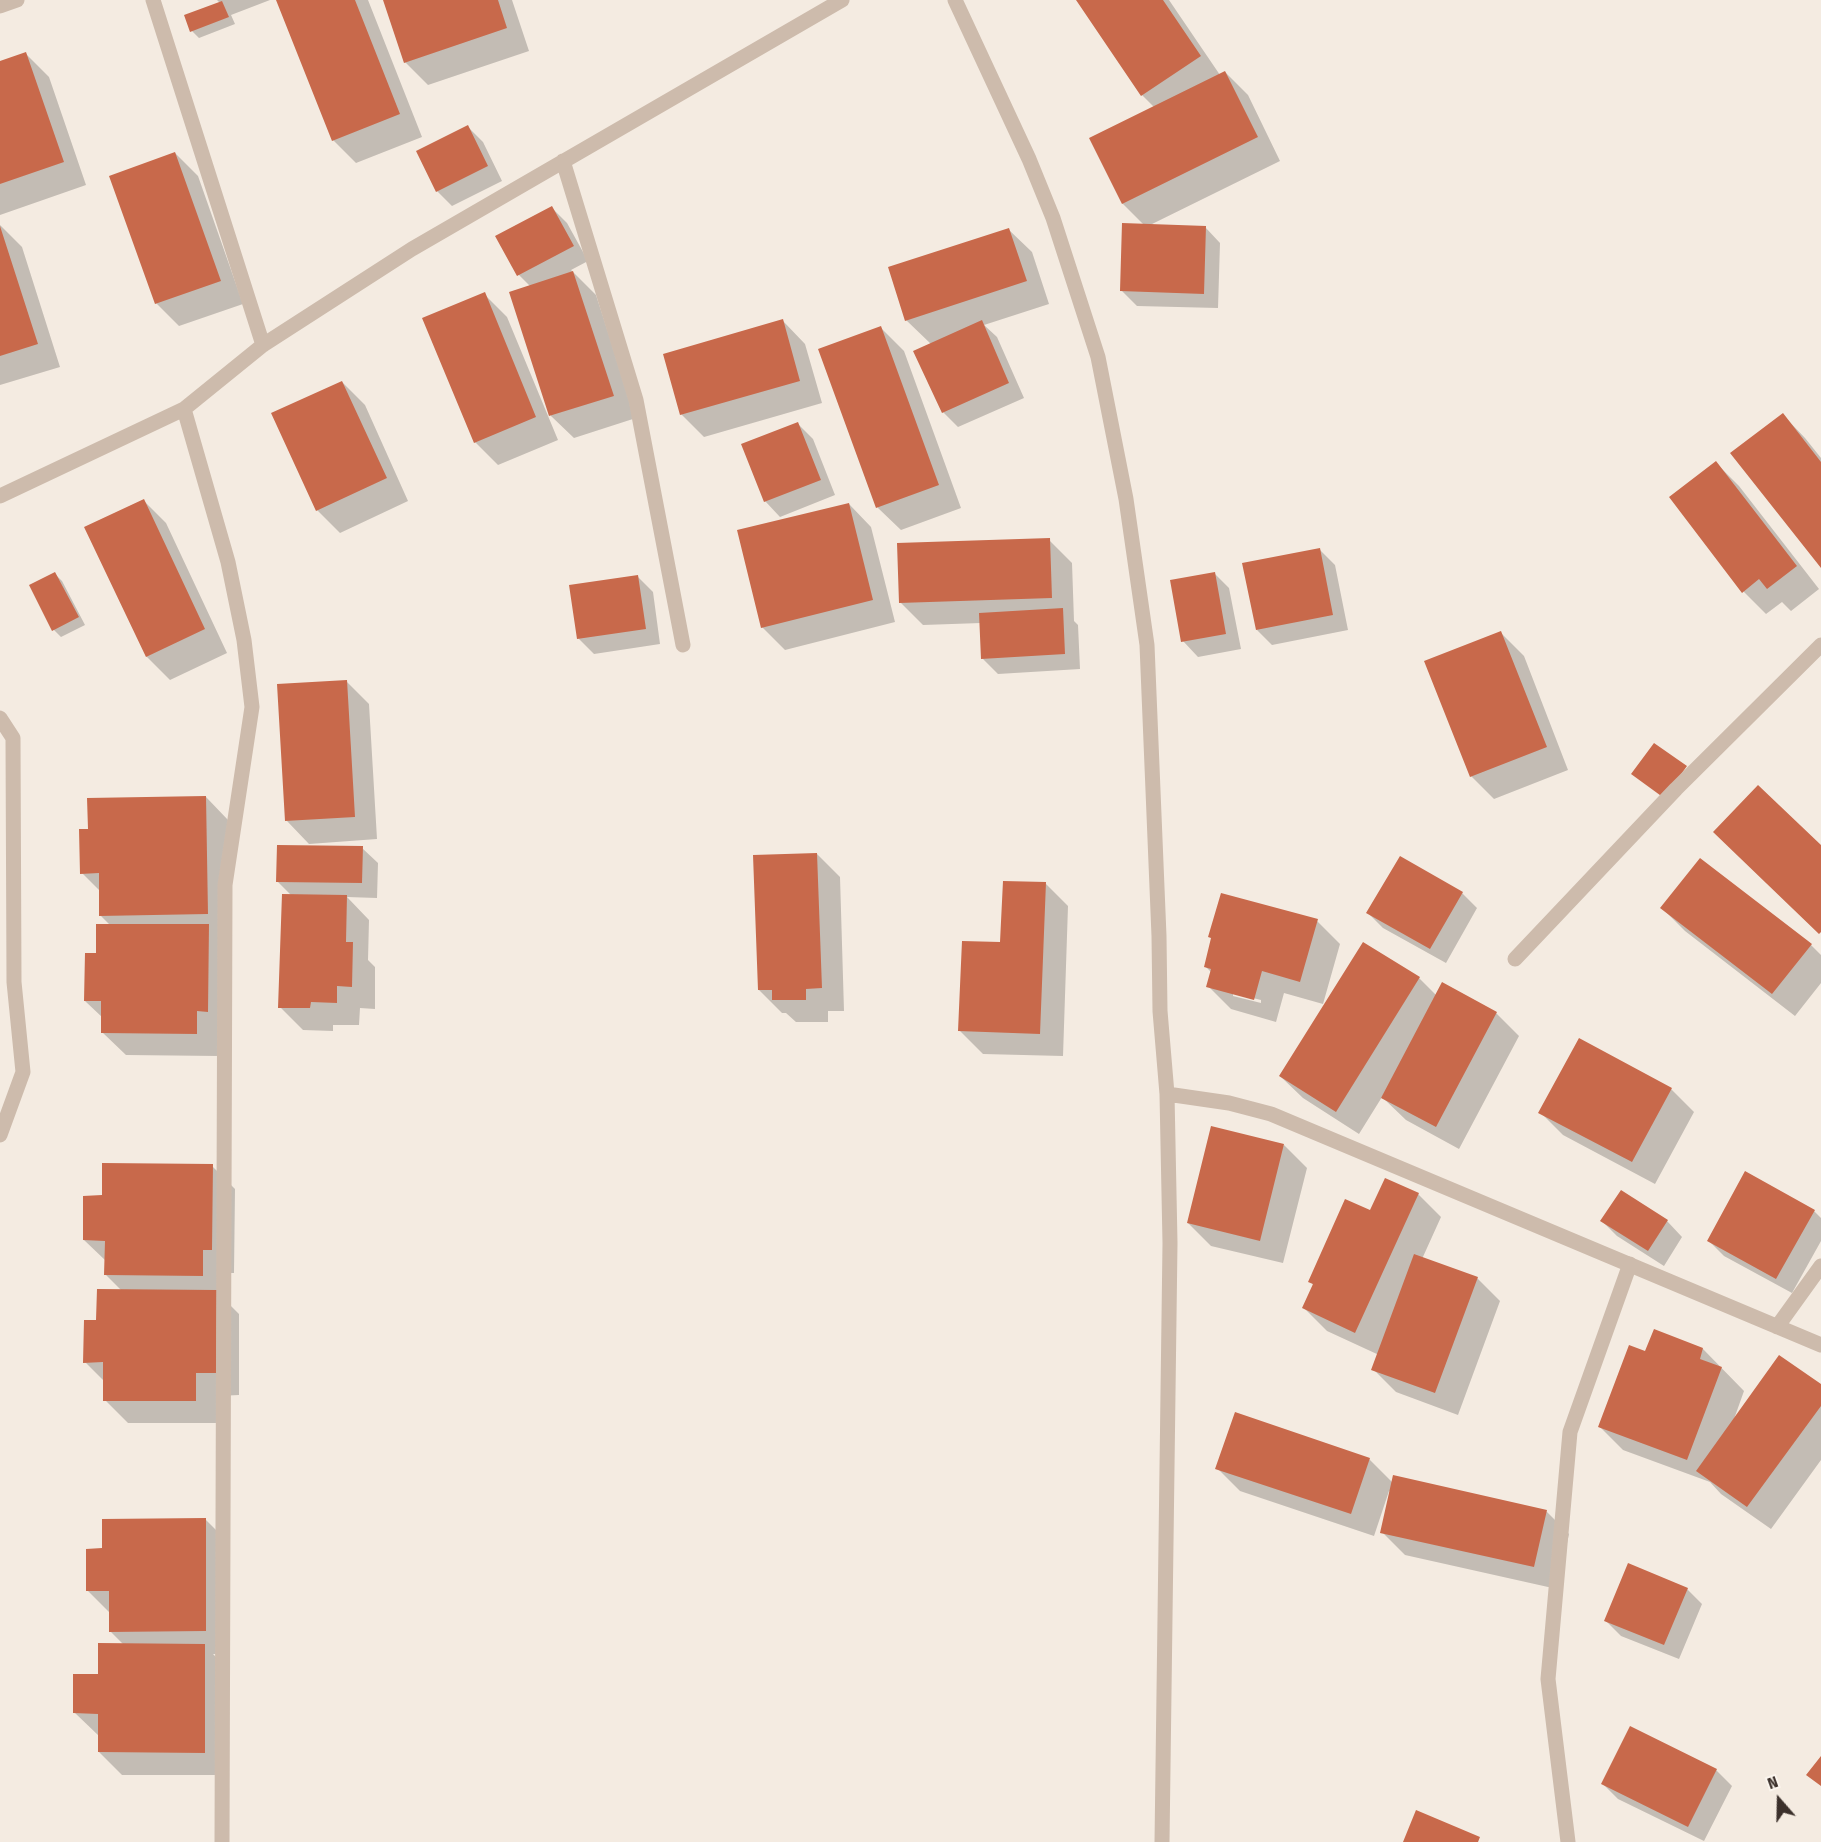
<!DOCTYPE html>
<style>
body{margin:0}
#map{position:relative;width:1821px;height:1842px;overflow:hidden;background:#f4ebe1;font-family:"Fira Sans Condensed",sans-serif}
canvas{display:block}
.north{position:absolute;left:1749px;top:1770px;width:60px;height:60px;-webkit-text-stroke:4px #fbf5ee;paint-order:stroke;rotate:340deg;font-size:16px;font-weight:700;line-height:24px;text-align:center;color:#3b302b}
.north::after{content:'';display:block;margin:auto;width:21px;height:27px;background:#3b302b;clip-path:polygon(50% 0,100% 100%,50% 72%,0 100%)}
</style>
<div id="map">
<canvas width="1821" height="1842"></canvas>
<div class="north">N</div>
</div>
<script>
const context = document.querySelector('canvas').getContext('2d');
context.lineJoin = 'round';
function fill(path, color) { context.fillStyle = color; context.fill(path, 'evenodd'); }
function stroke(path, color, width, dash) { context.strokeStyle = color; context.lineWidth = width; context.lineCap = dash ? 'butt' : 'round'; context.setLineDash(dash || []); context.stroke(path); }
const shadow = new Path2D(`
 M217 0H270L231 15 235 24 199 38 192 31 220 3Z
 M277 0H368L422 137 356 163 333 140Z
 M384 0H512L529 51 428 85 405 62Z
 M1078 0H1169L1220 75 1225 72 1248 95 1280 161 1148 226 1205 227 1220 243 1218 308 1137 306 1122 291 1145 226 1123 204 1091 138 1154 107 1142 95Z
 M26 54 49 77 86 185 0 215V62Z
 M468 127 483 142 502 181 452 206 437 191Z
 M175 153 198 176 243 304 179 326 156 303Z
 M552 208 567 223 588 261 571 270 596 295 636 418 574 438 551 416 511 293 530 286 519 275 497 237Z
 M0 225 22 247 60 367 0 385Z
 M1009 230 1032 252 1049 304 984 325 997 337 1024 398 958 427 943 412 931 344 906 320Z
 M484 294 507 317 558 440 498 465 475 442Z
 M783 321 805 344 822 403 704 437 681 414Z
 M881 328 904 351 961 508 901 530 878 508 820 350Z
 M342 382 365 405 408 501 340 533 317 510Z
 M1783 415 1805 438 1821 458V566Z
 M797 423 813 439 835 495 780 517 765 501Z
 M1716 463 1739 486 1819 589 1791 611 1782 602 1766 614 1744 592Z
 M143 500 166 523 227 653 170 680 147 657 86 528Z
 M849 504 871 527 895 622 785 650 762 627Z
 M1049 540 1072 563 1074 621 1078 625 1080 669 998 674 983 659 981 623 923 625 900 602Z
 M1320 550 1335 565 1348 630 1272 645 1257 630Z
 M1214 573 1229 588 1241 649 1198 657 1183 641Z
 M55 574 62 581 85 625 61 637 54 630Z
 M637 576 653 592 660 644 594 654 578 638Z
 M1501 633 1524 656 1568 770 1494 799 1471 776Z
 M346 681 369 704 377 839 309 844 287 821Z
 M206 797 228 820 219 1056 126 1055 103 1033V1018L85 1001 97 955 110 925 101 916V892L82 873 90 831Z
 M362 848 378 863 377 898 347 897 369 920 368 960 375 967V1009L360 1008 359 1025H333V1031L303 1030 280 1007 291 895 278 882Z
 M817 854 840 877 844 1011H828V1022H796L786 1013H782L759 990Z
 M1045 883 1068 906 1063 1056 983 1054 960 1031Z
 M1462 893 1477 908 1446 963 1383 928 1368 913Z
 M1662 908 1811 945 1821 955V983L1795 1016 1685 931Z
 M1317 921 1340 944 1323 1004 1284 993 1276 1022 1231 1009 1208 986 1212 973 1205 966ZM1233 993 1261 1000V1003L1233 996Z
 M1419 978 1437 996 1496 1013 1519 1036 1459 1149 1406 1120 1382 1097 1359 1134 1303 1098 1280 1076Z
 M1671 1089 1694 1112 1655 1184 1563 1135 1540 1112Z
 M1284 1145 1307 1168 1283 1263 1211 1246 1188 1223Z
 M212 1166 235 1189 234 1273H226L225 1300 239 1314V1395L218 1396V1423H128L105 1400V1382L85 1362 98 1322 122 1291 106 1275V1261L84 1240 103 1197Z
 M1621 1192 1667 1221 1682 1237 1664 1266 1617 1236 1602 1221Z
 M1418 1194 1441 1217 1422 1259 1477 1278 1500 1301 1458 1415 1396 1392 1373 1369 1379 1355 1327 1331 1304 1308 1314 1286 1310 1281Z
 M1814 1211 1821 1218V1241L1792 1293 1724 1256 1708 1240Z
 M1703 1349 1744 1391 1734 1419 1821 1386V1460L1771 1529 1721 1494 1710 1482 1623 1450 1600 1427 1646 1353Z
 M1369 1459 1393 1483 1546 1511 1569 1534 1557 1589 1405 1555 1382 1532 1391 1492 1389 1491 1374 1536 1240 1491 1217 1468Z
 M205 1519 228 1542V1654H213L227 1668V1775H122L99 1752V1736L75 1713 99 1676 124 1645 111 1632V1614L88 1591 104 1550Z
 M1687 1589 1702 1604 1679 1659 1621 1636 1605 1620Z
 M1631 1728 1716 1770 1732 1786 1704 1841 1618 1799 1603 1784Z`);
const building = new Path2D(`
 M276 0H355L400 114 332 141Z
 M383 0H498L507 28 404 63Z
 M1076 0H1163L1201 56 1141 96Z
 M222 1 229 17 190 32 184 15Z
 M26 52 64 162 0 184V61Z
 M1225 71 1258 137 1122 204 1089 138Z
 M468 125 488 166 436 192 416 151Z
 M175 152 221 281 155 304 109 176Z
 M552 206 574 246 517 276 495 236Z
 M1122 223 1206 226 1204 294 1120 291Z
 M0 226 38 344 0 356Z
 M1009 228 1027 281 905 321 888 267Z
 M573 271 614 396 549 416 509 292Z
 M485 292 536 417 474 443 422 318Z
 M783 319 800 381 680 415 663 354Z
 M982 320 1009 383 942 413 913 351Z
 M881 326 939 485 876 508 818 349Z
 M342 381 387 478 316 511 271 413Z
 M1783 413 1821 462V568L1730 453Z
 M798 422 821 480 764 502 741 444Z
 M1716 461 1797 566 1767 589 1759 579 1742 593 1669 497Z
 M144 499 205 629 146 657 84 527Z
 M849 503 873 600 761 628 737 530Z
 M1050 538 1052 598 899 603 897 543Z
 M1320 548 1333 615 1256 630 1242 563Z
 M55 572 79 617 52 631 29 585Z
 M1215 572 1226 634 1181 642 1170 580Z
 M638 575 646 629 577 639 569 585Z
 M1063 608 1065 654 981 659 979 613Z
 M1501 631 1547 747 1470 777 1424 661Z
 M347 680 355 817 285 821 277 684Z
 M1654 743 1687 766 1664 798 1631 774Z
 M1758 785 1821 845V932L1819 934 1713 832Z
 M206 796 208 914 99 916V873L80 874 79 829H88L87 798Z
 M277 845 363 846 362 883 276 882Z
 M817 853 822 988 806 989V1000H772V990H758L753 855Z
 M1400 856 1463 892 1430 949 1366 913Z
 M1700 858 1812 944 1772 994 1660 908Z
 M1003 881 1046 882 1040 1034 958 1031 962 941 1000 942Z
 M1221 893 1318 919 1300 982 1262 971 1254 1000 1206 987 1211 969 1204 967 1211 938 1208 937Z
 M282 894 347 895 346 942H353L352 987 337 986V1003L311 1002 310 1008H278Z
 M96 924H209L208 1012 197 1011V1034L101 1033V1001H84L85 953H96Z
 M1363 942 1420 977 1336 1112 1279 1076Z
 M1442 982 1497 1012 1436 1127 1381 1098Z
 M1579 1038 1672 1088 1632 1162 1538 1113Z
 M1211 1126 1284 1144 1260 1241 1187 1223Z
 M102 1163 213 1164 212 1250H203V1276L104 1275 105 1241 83 1240V1196L102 1195Z
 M1745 1171 1815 1210 1776 1279 1707 1241Z
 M1385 1178 1419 1193 1355 1333 1302 1308 1313 1284 1308 1282 1345 1199 1370 1210Z
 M1621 1190 1668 1220 1648 1251 1600 1221Z
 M1414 1254 1478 1277 1435 1393 1371 1370Z
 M97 1289 217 1290 216 1373H196V1401H103V1362L83 1363 84 1320H96Z
 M1654 1329 1703 1348 1700 1359 1722 1367 1687 1460 1598 1427 1629 1345 1645 1351Z
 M1779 1355 1821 1384V1406L1747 1507 1696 1471Z
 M1235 1412 1370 1458 1351 1514 1215 1469Z
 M1393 1475 1547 1510 1534 1567 1380 1533Z
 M206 1518V1631L109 1632V1591H86V1549L102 1548V1519Z
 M1628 1563 1688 1588 1664 1645 1604 1621Z
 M98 1643 205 1644V1753L98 1752V1714L73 1713V1674H98Z
 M1630 1726 1717 1769 1688 1827 1601 1784Z
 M1821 1756V1786L1806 1775Z
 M1416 1810 1480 1837 1478 1842H1403Z`);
const minor = new Path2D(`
 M153 0 263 345
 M955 0 1029 159 1053 218 1098 357 1126 499 1147 645 1159 936 1160 1011 1167 1094 1229 1103 1271 1114 1821 1345
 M0 6 17 0
 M563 161 636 400 683 645
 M184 409 228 562 244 640 252 707 225 885 222 1842
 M0 496 184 409 263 345 412 249 842 0
 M0 718 13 738 14 982 23 1072 0 1135
 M1515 959 1676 789 1821 645
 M1777 1327 1821 1266
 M1162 1842 1170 1243 1167 1094
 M1568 1842 1548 1679 1570 1432 1630 1264`);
fill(shadow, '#0003');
fill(building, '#c8694b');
stroke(minor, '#cdbbac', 15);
</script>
